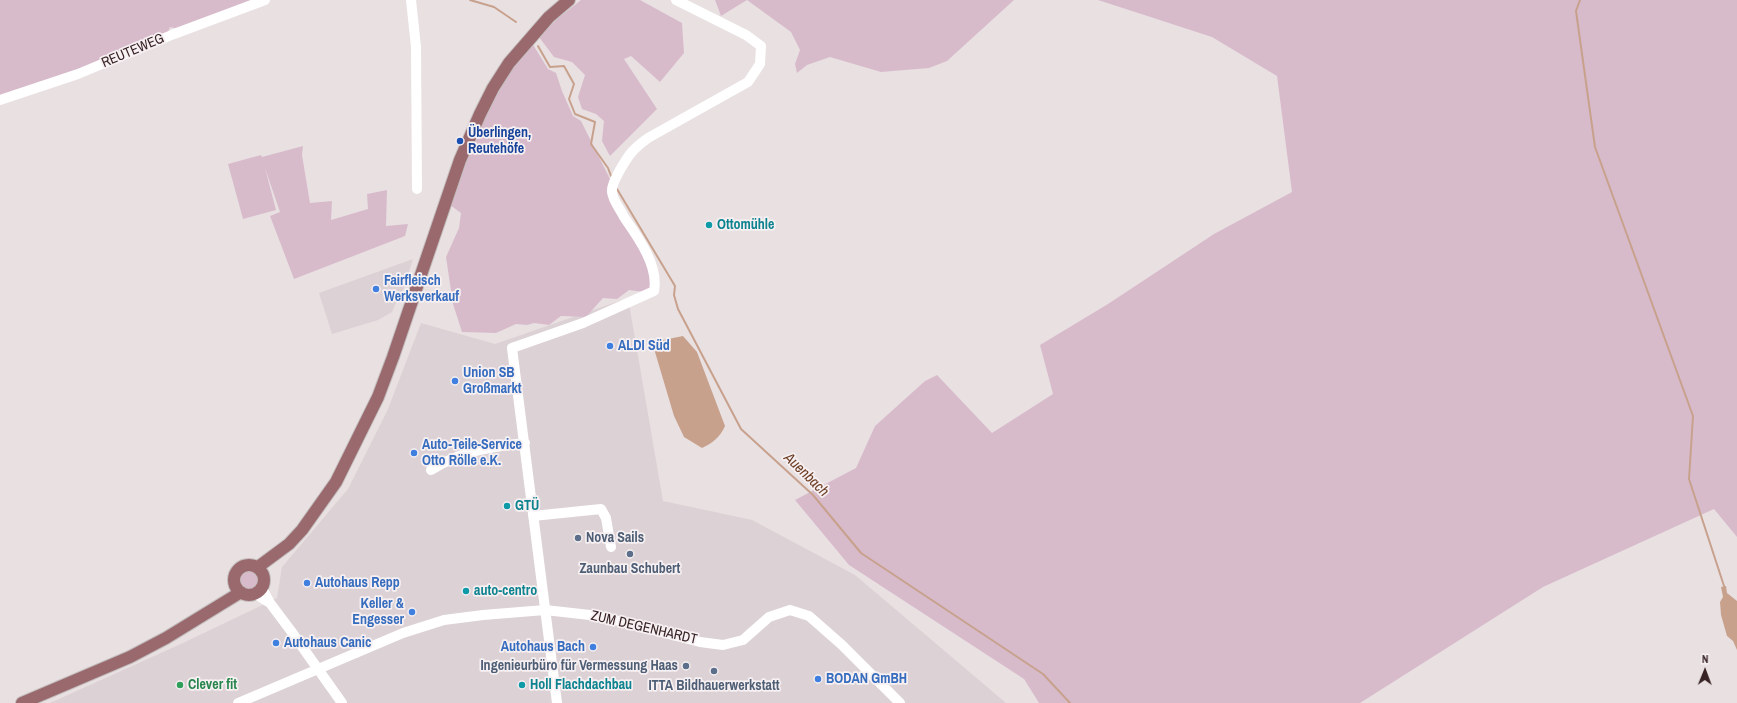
<!DOCTYPE html>
<meta charset="utf-8">
<style>
body{margin:0}
#map{position:relative;width:1737px;height:703px;overflow:hidden;background:#e9e0e2;font-family:"Archivo Narrow",sans-serif}
canvas{display:block}
.north{position:absolute;left:1685px;top:651px;width:40px;height:40px;-webkit-text-stroke:3px #f6f0f2;paint-order:stroke;rotate:1deg;font-size:11px;font-weight:700;line-height:16px;text-align:center;color:#372224}
.north::after{content:'';display:block;margin:auto;width:14px;height:18px;background:#372224;clip-path:polygon(50% 0,100% 100%,50% 72%,0 100%)}
</style>
<div id="map">
<canvas width="1737" height="703"></canvas>
<div class="north">N</div>
</div>
<script>
const context = document.querySelector('canvas').getContext('2d');
context.lineJoin = 'round';
function fill(path, color) { context.fillStyle = color; context.fill(path, 'evenodd'); }
function stroke(path, color, width, dash) { context.strokeStyle = color; context.lineWidth = width; context.lineCap = dash ? 'butt' : 'round'; context.setLineDash(dash || []); context.stroke(path); }
function label(font, color, halo, rows, align = 'center') {
  context.font = font + ' "Archivo Narrow",sans-serif'; context.lineWidth = 3.5; context.setLineDash([]); context.textBaseline = 'middle'; context.strokeStyle = halo; context.fillStyle = color; for (const [text, x, y, turn = 0] of rows) {
    context.save(); context.translate(x, y); context.rotate((+turn || 0) * Math.PI / 180); context.textAlign = isNaN(turn) ? turn : align; if (halo) context.strokeText(text, 0, 0); context.fillText(text, 0, 0); context.restore();
  }
}
const built = new Path2D(`
 M413 259 401 297 397 300 392 312 378 320 332 334 319 293Z
 M628 298 663 501 752 520 855 575 1006 703H50L183 643 277 598 282 567 348 489 388 409 421 323 495 344Z`);
const green = new Path2D(`
 M0 0H252L178 29 170 27 168 32 77 70 0 98Z
 M581 0H640L682 23 684 53 660 82 631 56 624 59 657 109 610 156 602 141 604 121 596 114 582 109 578 97 585 75 572 62 554 57 539 37 557 19Z
 M715 0H1014L947 61 929 68 881 72 830 57 807 65 797 73 795 64 800 50 791 32 747 0 721 16Z
 M1098 0H1737V537L1714 509 1543 587 1360 703H1039L1024 679 849 565 795 500 856 468 875 426 925 381 937 375 992 433 1053 394 1040 345 1108 304 1214 234 1292 192 1277 76 1212 37Z
 M532 43 548 69 556 73 562 91 573 116 581 121 610 179 648 264 651 289 644 292 629 290 617 299 603 298 586 317 561 316 549 325 534 323 527 325 516 324 496 333 462 332 453 304 446 257 459 228 461 213 450 205C471 149 491 89 532 43Z
 M303 146 302 155 310 203 332 201 331 220 368 209 367 194 387 190 386 226 408 224 405 236 294 279 270 216 280 212 265 168 276 210 243 219 228 164 261 155 262 157Z
 M238 580a11 11 0 1 1 22 0a11 11 0 1 1-22 0Z`);
const water = new Path2D(`
 M683 336 697 352 725 426C720 437 713 443 702 448L684 437 674 416 655 352 663 340Z
 M1726 586 1727 593 1737 601V650L1733 641 1727 636 1721 615 1720 602 1723 597 1721 587Z`);
const stream = new Path2D(`
 M470 0 494 7 516 22
 M1580 0 1576 11 1595 147 1693 416 1689 479 1725 589
 M538 46 550 67 564 66 574 84 569 99 575 114 595 122 591 144 608 168 611 176
 M617 189 675 286 674 295 678 309 741 429 813 495 861 553 1043 674 1070 703`);
const minor = new Path2D(`
 M411 0 416 47 417 189
 M0 100 78 74 174 34 265 0
 M431 470C460 451 491 447 525 443
 M533 516 601 509 606 518 611 547
 M262 588 270 603 291 631 342 703
 M254 593 270 603
 M238 703 403 633 444 620 483 615 545 610 599 616 700 642 723 645 743 640 769 617 790 610 809 616 842 645 900 703
 M557 703 512 348 583 323 654 291C659 266 638 237 624 217 620 209 613 201 612 192 611 185 617 176 620 170 629 154 633 149 648 138L748 82 760 64 761 46 746 35 676 0`);
const major = new Path2D(`
 M234 580a15 15 0 1 1 30 0a15 15 0 1 1-30 0Z
 M258 567 289 544 302 530 336 482 378 397 393 357 460 160 480 114 493 88 509 63 549 17 569 0
 M22 703 130 657 166 638 241 592`);
const markers = [
 [460,141,4,"#1a4fb4"],
 [709,225,4,"#0f9aa8"],
 [376,289,4,"#3f7fe0"],
 [610,346,4,"#3f7fe0"],
 [455,381,4,"#3f7fe0"],
 [414,453,4,"#3f7fe0"],
 [507,506,4,"#0f9aa8"],
 [578,538,4,"#5c6f8a"],
 [630,554,4,"#5c6f8a"],
 [307,583,4,"#3f7fe0"],
 [466,591,4,"#0f9aa8"],
 [412,612,4,"#3f7fe0"],
 [276,643,4,"#3f7fe0"],
 [593,647,4,"#3f7fe0"],
 [686,666,4,"#5c6f8a"],
 [714,671,4,"#5c6f8a"],
 [818,679,4,"#3f7fe0"],
 [180,685,4,"#2e9e5b"],
 [522,685,4,"#0f9aa8"]
];
const streetNames = [
 ["REUTEWEG",133,51,-23],
 ["ZUM DEGENHARDT",644,628,13]
];
const transitNames = [
 ["Überlingen,",468,133],
 ["Reutehöfe",468,149]
];
const cultureNames = [
 ["Ottomühle",717,225],
 ["GTÜ",515,506],
 ["auto-centro",474,591],
 ["Holl Flachdachbau",530,685]
];
const shopNames = [
 ["Fairfleisch",384,281],
 ["Werksverkauf",384,297],
 ["ALDI Süd",618,346],
 ["Union SB",463,373],
 ["Großmarkt",463,389],
 ["Auto-Teile-Service",422,445],
 ["Otto Rölle e.K.",422,461],
 ["Autohaus Repp",315,583],
 ["Keller &",404,604,"right"],
 ["Engesser",404,620,"right"],
 ["Autohaus Canic",284,643],
 ["Autohaus Bach",585,647,"right"],
 ["BODAN GmBH",826,679]
];
const serviceNames = [
 ["Nova Sails",586,538,"left"],
 ["Zaunbau Schubert",630,569],
 ["Ingenieurbüro für Vermessung Haas",678,666,"right"],
 ["ITTA Bildhauerwerkstatt",714,686]
];
const leisureNames = [
 ["Clever fit",188,685]
];
const waterNames = [
 ["Auenbach",806,475,44]
];
fill(built, '#dcd1d4');
fill(green, '#d8bbcb');
fill(water, '#c8a18d');
stroke(stream, '#c8a18d', 2);
stroke(major, '#c3bdbd', 14);
stroke(minor, '#fff', 10);
stroke(major, '#99696d', 12);
for (const [x, y, r, color] of markers) { const dot = new Path2D(); dot.arc(x, y, r, 0, 2 * Math.PI); context.fillStyle = color; context.fill(dot); stroke(dot, '#f6f0f2', 1.5); }
label('14px', '#372224', '#f6f0f2', streetNames);
label('bold 14px', '#164399', '#f6f0f2', transitNames, 'left');
label('bold 14px', '#0d838f', '#f6f0f2', cultureNames, 'left');
label('bold 14px', '#366cbe', '#f6f0f2', shopNames, 'left');
label('bold 14px', '#4e5e75', '#f6f0f2', serviceNames);
label('bold 14px', '#27864d', '#f6f0f2', leisureNames, 'left');
label('italic 15px', '#6c3d24', '#f6f0f2', waterNames);
</script>
